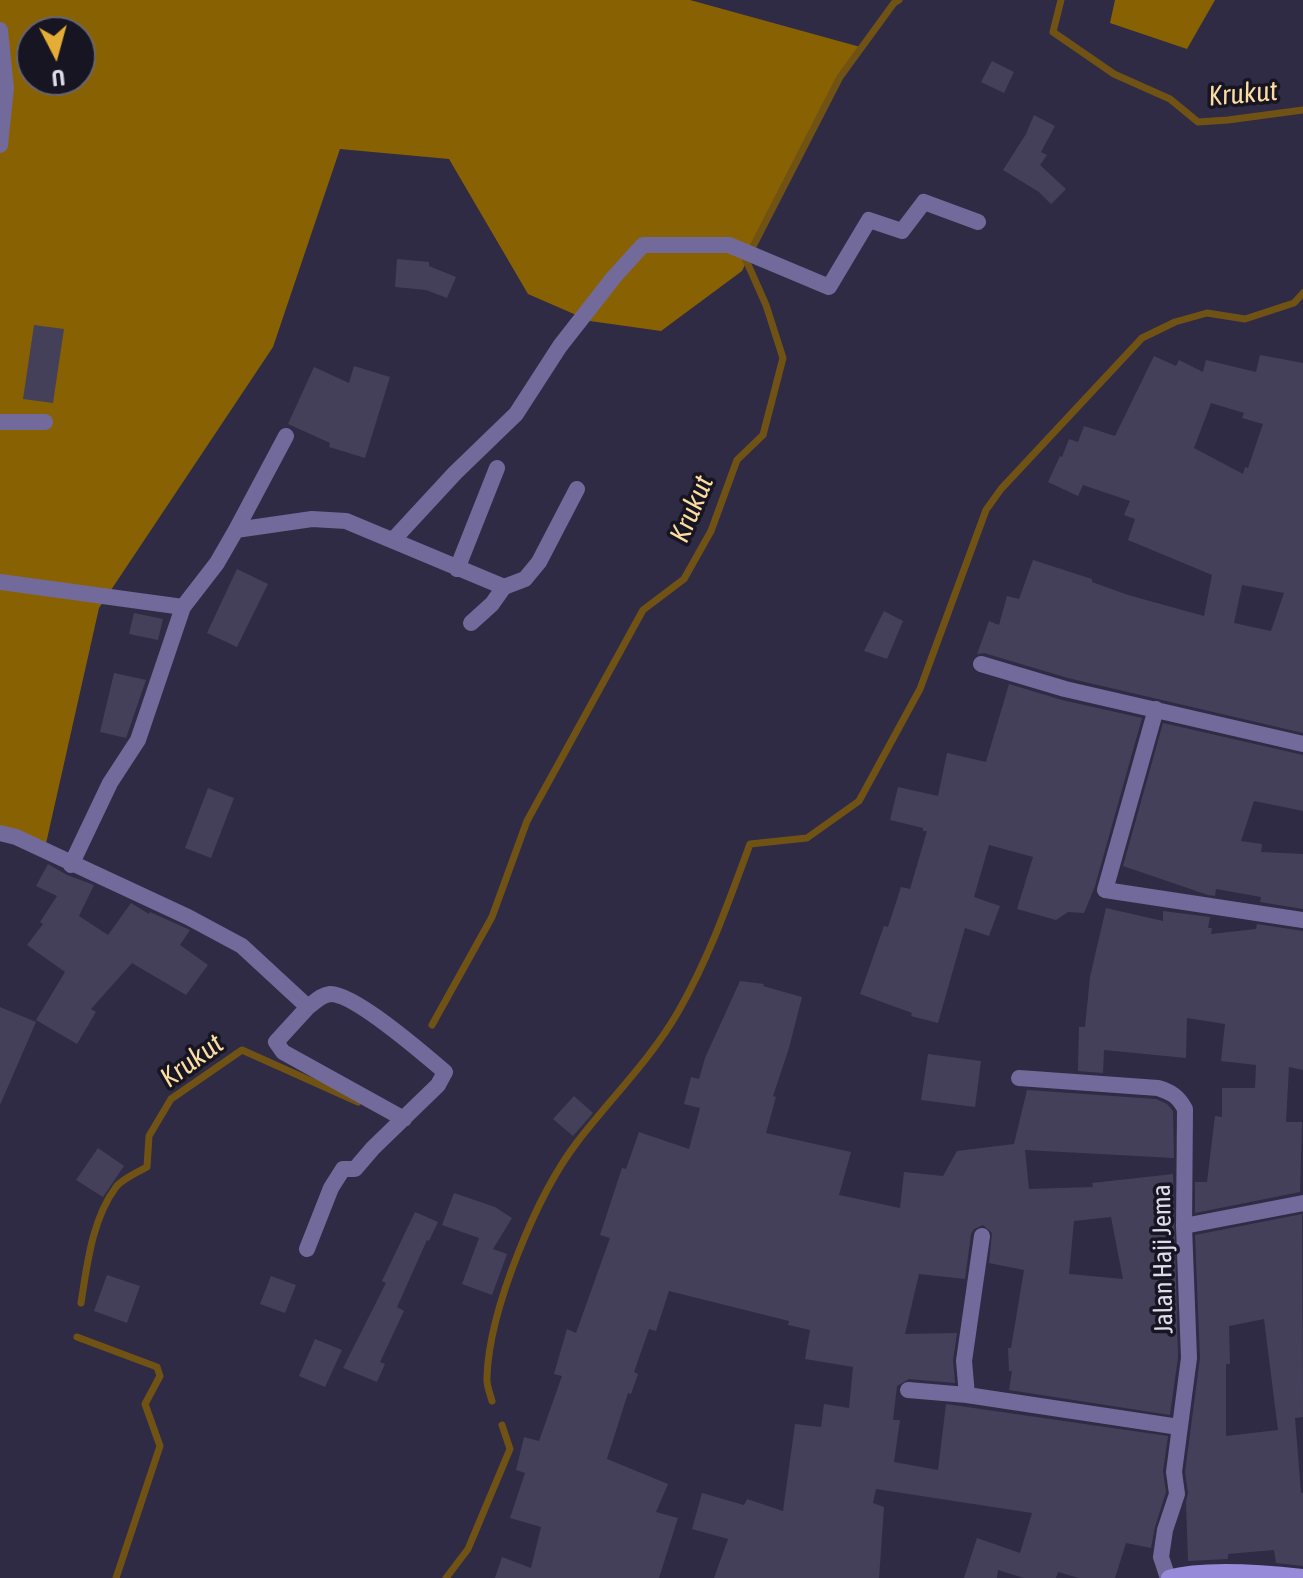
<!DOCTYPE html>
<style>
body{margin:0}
#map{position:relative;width:1303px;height:1578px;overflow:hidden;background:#2f2b44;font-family:"Asap Condensed",sans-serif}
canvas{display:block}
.north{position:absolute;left:16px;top:16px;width:80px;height:80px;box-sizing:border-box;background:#171521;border:2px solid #666472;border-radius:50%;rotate:174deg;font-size:22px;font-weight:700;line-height:32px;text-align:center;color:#dddbec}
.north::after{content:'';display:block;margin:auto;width:28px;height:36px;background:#e4ad35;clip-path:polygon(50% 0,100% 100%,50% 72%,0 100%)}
</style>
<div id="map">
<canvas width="1303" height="1578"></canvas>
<div class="north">U</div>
</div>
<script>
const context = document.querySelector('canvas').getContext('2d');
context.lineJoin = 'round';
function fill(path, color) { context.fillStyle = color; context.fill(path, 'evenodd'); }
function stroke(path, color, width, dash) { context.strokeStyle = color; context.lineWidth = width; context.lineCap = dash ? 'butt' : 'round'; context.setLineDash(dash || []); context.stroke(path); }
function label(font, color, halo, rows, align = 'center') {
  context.font = font + ' "Asap Condensed",sans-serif'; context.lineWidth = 7; context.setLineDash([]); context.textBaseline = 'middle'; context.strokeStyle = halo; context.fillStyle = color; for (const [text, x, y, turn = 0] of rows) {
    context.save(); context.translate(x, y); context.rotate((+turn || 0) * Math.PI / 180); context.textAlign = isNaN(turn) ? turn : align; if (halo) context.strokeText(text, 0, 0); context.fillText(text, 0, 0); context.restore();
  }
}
const forest = new Path2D(`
 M0 0H690L864 48 822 105 742 271 661 331 590 321 528 294 449 159 340 149 273 347 99 608 45 848 0 841ZM32 32H80V80H32Z
 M1115 0H1215L1187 49 1110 23Z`);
const stream = new Path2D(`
 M1061 0 1053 32 1114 74 1170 99 1198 122 1228 120 1303 110
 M432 1025 492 917 527 821 643 610 684 579 711 531 737 460 763 435 783 358 766 305 746 260 840 77 894 3 899 0
 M81 1303C87 1265 92 1219 116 1187 122 1179 138 1172 147 1167L149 1136 171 1099 242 1050 358 1102
 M77 1337 157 1367 160 1376 145 1404 160 1446 116 1578
 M492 1401C490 1393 486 1385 487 1377 489 1310 537 1194 578 1141 611 1098 651 1059 678 1012 709 958 729 901 750 844L807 838 859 801 920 689 986 510 1001 489 1142 338 1175 322 1207 313 1245 319 1294 303 1303 293
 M446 1578 468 1549 510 1449 502 1425`);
const building = new Path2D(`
 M992 61 1014 72 1004 93 981 82Z
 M1034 115 1055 126 1041 152 1047 155 1040 165 1066 189 1051 204 1039 192 1003 170 1026 134Z
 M397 259 429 262V266L456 277 447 298 426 290 395 287Z
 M34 325 64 329 53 403 23 399Z
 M1260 355 1303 363V733L1068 678 984 653 977 654 989 621 999 625 1007 596 1019 599 1033 560 1092 579V582L1128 595 1204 616 1212 575 1128 540 1135 519 1124 515 1130 501 1083 485 1078 496 1048 482 1060 456 1062 457 1069 439 1078 442 1084 426 1115 436 1154 356 1176 366 1179 360 1203 372 1206 360 1256 372ZM1211 403 1244 413 1242 418 1263 424 1248 468 1245 467 1243 474 1194 448ZM1242 585 1284 593 1271 631 1234 623Z
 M354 366 390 377 365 458 329 447 330 443 288 424 314 367 349 383Z
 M237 569 268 584 237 647 207 633Z
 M884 611 903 621 887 659 864 651Z
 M134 613 163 619 158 640 129 634Z
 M114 673 146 680 126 738 100 732Z
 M1009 684 1062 700 1142 718 1095 886 1084 913 1068 912 1056 920 1017 909 1033 857 989 845 974 897 1000 906 989 936 965 928 938 1023 911 1016 912 1013 860 994 884 926 888 927 901 887 910 889 927 831H923V828L890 820 898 787 938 796 947 753 986 762Z
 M1163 723 1303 755V811L1254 801 1241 841 1262 844 1261 852 1303 854V909L1260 902 1261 897 1216 889 1215 896 1208 895 1123 866Z
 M208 788 234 798 211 858 185 848Z
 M48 864 67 875 94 885 79 916 108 935 131 903 149 914 150 912 190 930 180 945 208 965 186 995 132 963 91 1009 96 1012 77 1044 36 1020 65 972 27 945 43 924 40 922 57 896 36 886Z
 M1106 908 1163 921V911L1210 917 1208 928H1212L1211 934 1256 929 1257 924 1303 931V1070L1289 1067 1286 1122H1302L1300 1192 1195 1213V1182H1207L1215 1116 1222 1117V1088H1255L1256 1065 1221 1061 1225 1024 1187 1018 1186 1058 1104 1050 1103 1073 1078 1071 1079 1027H1085L1090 977Z
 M740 981 764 984 763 986 802 997 789 1048 773 1096 776 1097 766 1133 851 1152 839 1195 900 1208 904 1172 943 1176 957 1151 1014 1144 1027 1090 1156 1099 1167 1104 1173 1111 1174 1158 1025 1150 1029 1189 1093 1187 1092 1183 1173 1174 1178 1357 1170 1415 1009 1390 1012 1371H1009L1008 1348H1011L1024 1270 989 1263 992 1233 983 1225 974 1229 971 1234 965 1279 919 1274 905 1334 957 1333 953 1360 955 1383 909 1379 897 1386 893 1420H900L894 1462 938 1470 946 1404 1168 1436 1163 1471 1166 1492 1155 1527 1151 1548 1126 1543 1115 1578H1079L1058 1572 1056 1578H1024L998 1570 997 1578H964L977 1538 1020 1553 1032 1513 876 1489 873 1503 884 1507 879 1578H714L728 1539 692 1529 702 1493 744 1505 747 1499 783 1511 795 1424 821 1427 824 1404 849 1408 853 1367 805 1359 810 1330 788 1325 789 1321 669 1291 656 1331 649 1329 634 1372 638 1374 631 1394 628 1393 607 1459 668 1484 656 1512 678 1518 659 1578H495L502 1557 531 1568 541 1527 510 1518 525 1473 516 1470 524 1437 539 1441 562 1376 554 1374 567 1329 576 1333 610 1238 600 1235 622 1168 626 1169 639 1132 689 1149 700 1108 684 1104 691 1077 699 1079 705 1058ZM1111 1217 1123 1279 1069 1274 1074 1221Z
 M0 1007 36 1022 0 1105Z
 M928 1054 981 1061 975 1107 921 1100Z
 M574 1096 593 1113 573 1136 553 1119Z
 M98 1148 124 1166 103 1197 76 1180Z
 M454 1193 495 1207 512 1218 493 1249 507 1254 492 1295 462 1284 479 1238 442 1225Z
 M415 1212 438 1222 429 1241 427 1240 397 1307 404 1311 380 1362 385 1364 377 1382 343 1368 386 1283 382 1281Z
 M1302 1214 1303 1417 1295 1418 1301 1493H1303V1566L1276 1563 1274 1550 1228 1554V1559L1188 1561 1186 1502 1188 1493 1185 1472 1200 1358 1195 1235ZM1264 1319 1278 1430 1226 1436V1364H1230L1229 1326Z
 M107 1275 140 1286 127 1323 94 1311Z
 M271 1276 296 1285 285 1313 260 1304Z
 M315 1339 342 1350 325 1387 299 1376Z`);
const street = new Path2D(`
 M0 30 6 88 0 145
 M0 422H45
 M236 530 286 436
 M393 540 455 473 516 414 560 346 614 277 643 245H729L829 287 869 220 902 231 924 202 978 222
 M457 569 497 468
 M0 582 183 607
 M471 623 492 604 504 587
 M981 664 1065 689 1303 744
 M1156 709 1105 890 1303 920
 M0 833 16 837 188 917 242 946 308 1007 276 1042 283 1052 404 1119
 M71 865 110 783 138 740 183 607 217 563 236 530 312 519 346 521 504 587 525 579 539 562 577 489
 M1019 1078 1158 1088C1171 1092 1178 1096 1185 1109L1184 1226 1189 1358 1174 1472 1177 1494 1165 1530 1161 1557 1168 1578
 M1184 1226 1303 1203
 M307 1249 331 1188 343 1169H355L373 1148 438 1085 445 1072C425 1055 354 993 330 994 321 995 315 1002 308 1007
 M908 1390 967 1395 1179 1427
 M967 1395 964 1361 982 1236`);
const secondary = new Path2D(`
 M1169 1578C1203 1568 1267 1573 1303 1577`);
const streetNames = [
 ["Jalan Haji Jema",1163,1259,-91]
];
const waterNames = [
 ["Krukut",1243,94,-5],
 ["Krukut",692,509,-67],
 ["Krukut",192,1061,-36]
];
fill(forest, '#886202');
stroke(stream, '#705314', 7);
fill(building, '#44405a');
stroke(street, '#716a9b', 16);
stroke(secondary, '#978ad8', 16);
label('26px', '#dddbec', '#171521', streetNames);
label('italic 28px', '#fbdca1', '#171521', waterNames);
</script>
